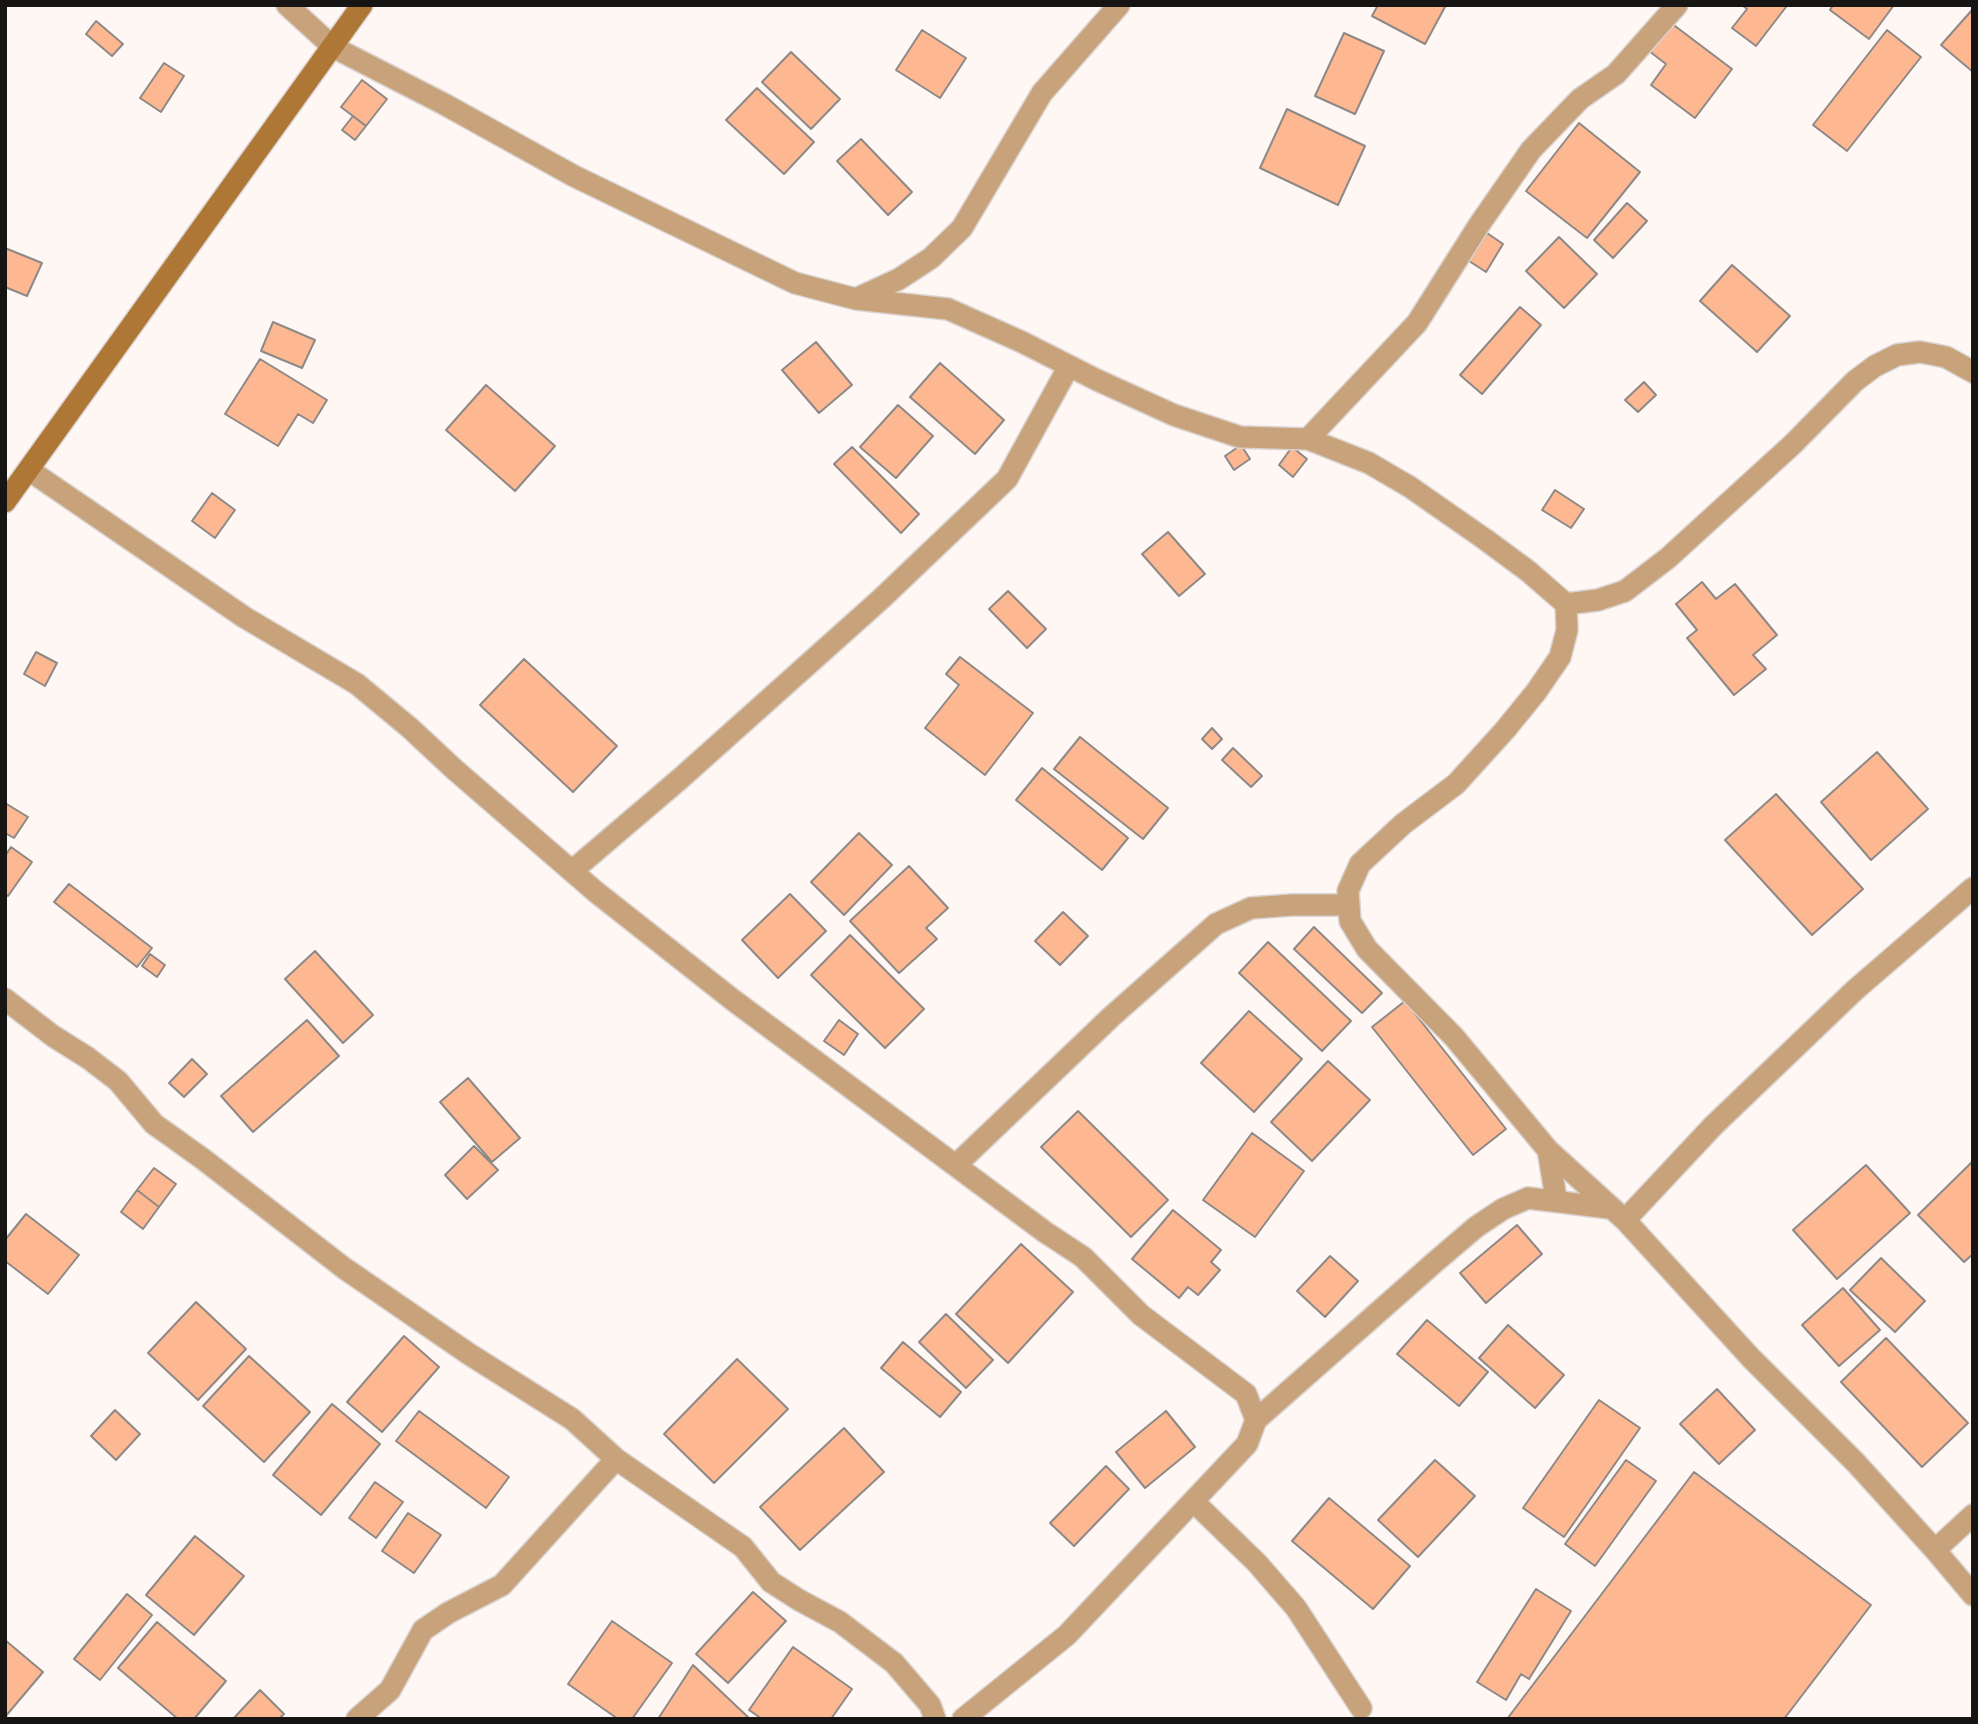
<!DOCTYPE html>
<style>
body{margin:0}
#map{position:relative;width:1978px;height:1724px;overflow:hidden;background:#fef7f4;font-family:Merriweather,serif}
canvas{display:block}
.frame{position:absolute;inset:0;border:7px solid #171514;pointer-events:none}
</style>
<div id="map">
<canvas width="1978" height="1724"></canvas>
<div class="frame"></div>
</div>
<script>
const context = document.querySelector('canvas').getContext('2d');
context.lineJoin = 'round';
function fill(path, color) { context.fillStyle = color; context.fill(path, 'evenodd'); }
function stroke(path, color, width, dash) { context.strokeStyle = color; context.lineWidth = width; context.lineCap = dash ? 'butt' : 'round'; context.setLineDash(dash || []); context.stroke(path); }
const building = new Path2D(`
 M1378 5H1446L1425 44 1372 16Z
 M1742 5H1784L1786 7 1756 46 1732 28 1747 9Z
 M1833 5H1894L1869 39 1830 10Z
 M1972 10H1973V72L1941 45Z
 M96 21 123 44 112 56 86 34Z
 M1671 23 1732 69 1695 118 1651 85 1666 64 1649 51Z
 M922 30 966 58 940 98 896 70Z
 M1887 30 1921 57 1847 151 1813 125Z
 M1344 33 1384 51 1355 114 1315 96Z
 M791 52 840 99 811 129 762 82Z
 M164 63 184 76 161 112 140 98Z
 M362 80 387 99 366 126 341 107Z
 M757 88 814 142 784 174 726 120Z
 M1287 109 1365 146 1338 205 1260 168Z
 M353 116 366 126 355 140 342 130Z
 M1579 123 1640 172 1587 238 1526 191Z
 M861 139 912 192 888 215 837 161Z
 M1627 203 1647 221 1613 258 1594 240Z
 M1487 233 1503 244 1486 272 1469 261Z
 M1559 237 1597 274 1564 308 1526 271Z
 M5 248 42 263 27 296 5 287Z
 M1732 265 1790 316 1757 352 1700 301Z
 M1520 307 1541 325 1482 394 1460 375Z
 M273 322 315 340 302 368 261 351Z
 M816 342 852 385 819 413 782 370Z
 M260 359 327 400 313 423 298 414 278 446 225 414Z
 M940 363 1004 420 975 454 910 397Z
 M1644 382 1656 395 1638 412 1625 400Z
 M486 385 555 446 515 491 446 430Z
 M898 405 933 436 896 478 860 447Z
 M1241 445 1250 459 1234 470 1225 456Z
 M852 447 919 514 901 533 834 464Z
 M1292 447 1307 459 1293 477 1279 465Z
 M1555 490 1584 509 1571 528 1542 510Z
 M212 493 235 510 215 538 192 521Z
 M1168 532 1205 574 1179 596 1142 554Z
 M1702 582 1716 599 1735 584 1777 635 1753 655 1766 669 1734 695 1687 638 1697 630 1676 604Z
 M1008 591 1046 629 1027 648 989 609Z
 M36 652 57 663 45 686 24 674Z
 M960 657 1033 713 985 775 925 728 959 685 946 674Z
 M524 659 617 746 573 792 480 705Z
 M1212 728 1222 739 1212 749 1202 739Z
 M1080 737 1168 808 1143 839 1054 769Z
 M1233 748 1262 776 1251 787 1222 760Z
 M1877 752 1928 809 1871 860 1821 802Z
 M1042 768 1128 838 1102 870 1016 800Z
 M1776 794 1863 889 1812 935 1725 840Z
 M5 803 28 817 14 838 5 833Z
 M859 833 892 865 844 915 811 882Z
 M11 847 32 862 8 896 5 894V856Z
 M909 866 948 908 926 928 937 939 899 973 850 921Z
 M69 884 152 948 137 967 54 902Z
 M790 894 826 931 778 978 742 940Z
 M1063 912 1088 936 1060 965 1035 941Z
 M1314 927 1382 993 1362 1013 1294 949Z
 M850 935 924 1009 885 1048 811 975Z
 M1268 942 1351 1021 1322 1051 1239 973Z
 M315 951 373 1015 343 1043 285 979Z
 M150 954 165 965 157 977 142 966Z
 M1405 1001 1506 1129 1473 1155 1372 1027Z
 M1249 1011 1302 1059 1254 1112 1201 1063Z
 M307 1020 339 1056 253 1132 221 1096Z
 M839 1020 858 1034 844 1055 824 1041Z
 M192 1059 207 1074 184 1097 169 1083Z
 M1328 1061 1370 1100 1312 1161 1271 1122Z
 M468 1078 520 1138 492 1162 440 1102Z
 M1078 1111 1168 1200 1131 1237 1041 1147Z
 M1252 1133 1304 1171 1255 1237 1203 1200Z
 M474 1146 498 1170 467 1199 445 1175Z
 M1973 1161V1254L1964 1262 1918 1215Z
 M1866 1165 1910 1213 1837 1279 1793 1230Z
 M154 1168 176 1184 159 1207 137 1190Z
 M137 1190 159 1207 143 1229 121 1212Z
 M1173 1210 1221 1250 1211 1262 1220 1270 1198 1295 1188 1287 1179 1298 1132 1259Z
 M26 1214 79 1255 48 1294 5 1261V1240Z
 M1517 1225 1542 1254 1486 1303 1460 1273Z
 M1021 1244 1073 1292 1008 1363 956 1314Z
 M1330 1256 1358 1281 1325 1317 1297 1291Z
 M1881 1258 1925 1301 1895 1332 1850 1290Z
 M1843 1288 1880 1330 1839 1366 1802 1325Z
 M196 1302 246 1349 198 1400 148 1353Z
 M946 1314 993 1360 966 1388 919 1342Z
 M1427 1320 1488 1372 1459 1406 1397 1354Z
 M1508 1325 1564 1375 1535 1408 1479 1358Z
 M404 1336 439 1367 382 1432 347 1402Z
 M1886 1338 1968 1423 1922 1467 1841 1382Z
 M903 1342 961 1392 940 1417 881 1368Z
 M249 1356 310 1412 264 1462 203 1406Z
 M737 1359 788 1409 714 1483 664 1434Z
 M1717 1389 1755 1430 1719 1464 1680 1424Z
 M1599 1400 1640 1428 1564 1537 1523 1508Z
 M332 1404 380 1444 321 1515 273 1475Z
 M115 1410 140 1434 116 1460 91 1436Z
 M419 1411 509 1477 486 1508 396 1441Z
 M1166 1411 1195 1447 1145 1488 1116 1452Z
 M844 1428 884 1472 800 1550 760 1507Z
 M1435 1460 1475 1496 1418 1557 1378 1520Z
 M1626 1460 1656 1481 1595 1566 1565 1544Z
 M1106 1466 1129 1489 1074 1546 1050 1523Z
 M1694 1472 1871 1605 1784 1719H1507Z
 M375 1482 403 1502 376 1538 349 1518Z
 M1329 1498 1410 1566 1373 1609 1292 1541Z
 M408 1513 441 1535 414 1573 382 1551Z
 M195 1536 244 1576 194 1635 146 1595Z
 M1536 1589 1571 1611 1529 1679 1521 1674 1506 1700 1477 1682Z
 M753 1592 786 1621 728 1683 696 1654Z
 M127 1594 152 1615 100 1680 74 1659Z
 M612 1621 672 1663 632 1719H618L568 1684Z
 M157 1622 226 1681 194 1719H178L118 1668Z
 M5 1640 43 1672 5 1717Z
 M793 1647 852 1689 831 1719H762L749 1710Z
 M693 1665 750 1719H658Z
 M260 1690 284 1714 279 1719H233Z`);
const street = new Path2D(`
 M287 5 333 47 444 104 574 176 795 283 856 299 948 309 1022 342 1097 380 1174 415 1240 437 1308 439 1369 463 1410 487 1486 540 1528 571 1566 604 1567 630 1560 657 1536 692 1505 730 1456 784 1403 824 1360 864 1348 891 1350 921 1367 949 1454 1037 1548 1150 1625 1220 1751 1358 1856 1463 1935 1550 1973 1595
 M858 298 899 279 931 258 962 228 1042 93 1119 5
 M1308 439 1417 323 1479 225 1531 150 1580 99 1616 74 1677 5
 M29 470 244 617 357 684 410 728 454 769 596 892 733 1000 1045 1232 1083 1257 1141 1315 1246 1394 1256 1420
 M1566 604 1598 600 1625 591 1668 558 1793 444 1855 381 1875 366 1897 355 1920 352 1946 357 1973 372
 M572 871 681 778 881 599 1007 479 1069 366
 M5 999 53 1036 88 1058 118 1081 154 1124 203 1159 344 1268 469 1354 572 1419 616 1459 743 1547 771 1582 799 1600 840 1622 894 1663 930 1705 935 1719
 M956 1165 1111 1017 1216 924 1251 908 1292 905H1348
 M1547 1200 1555 1192 1548 1150
 M1625 1220 1713 1126 1855 990 1973 888
 M1193 1501 1257 1563 1296 1608 1361 1708
 M1935 1550 1973 1515
 M357 1719 390 1690 423 1630 448 1613 502 1585 616 1459
 M963 1719 1067 1635 1247 1444 1256 1420 1435 1262 1476 1227 1503 1209 1528 1198 1609 1208`);
const secondary = new Path2D(`
 M5 502 362 5`);
fill(building, '#fdb791');
stroke(building, '#8e8986', 2);
stroke(street, '#d9d3d0', 24);
stroke(secondary, '#d9d3d0', 24);
stroke(street, '#c8a27a', 21);
stroke(secondary, '#ae7736', 21);
</script>
